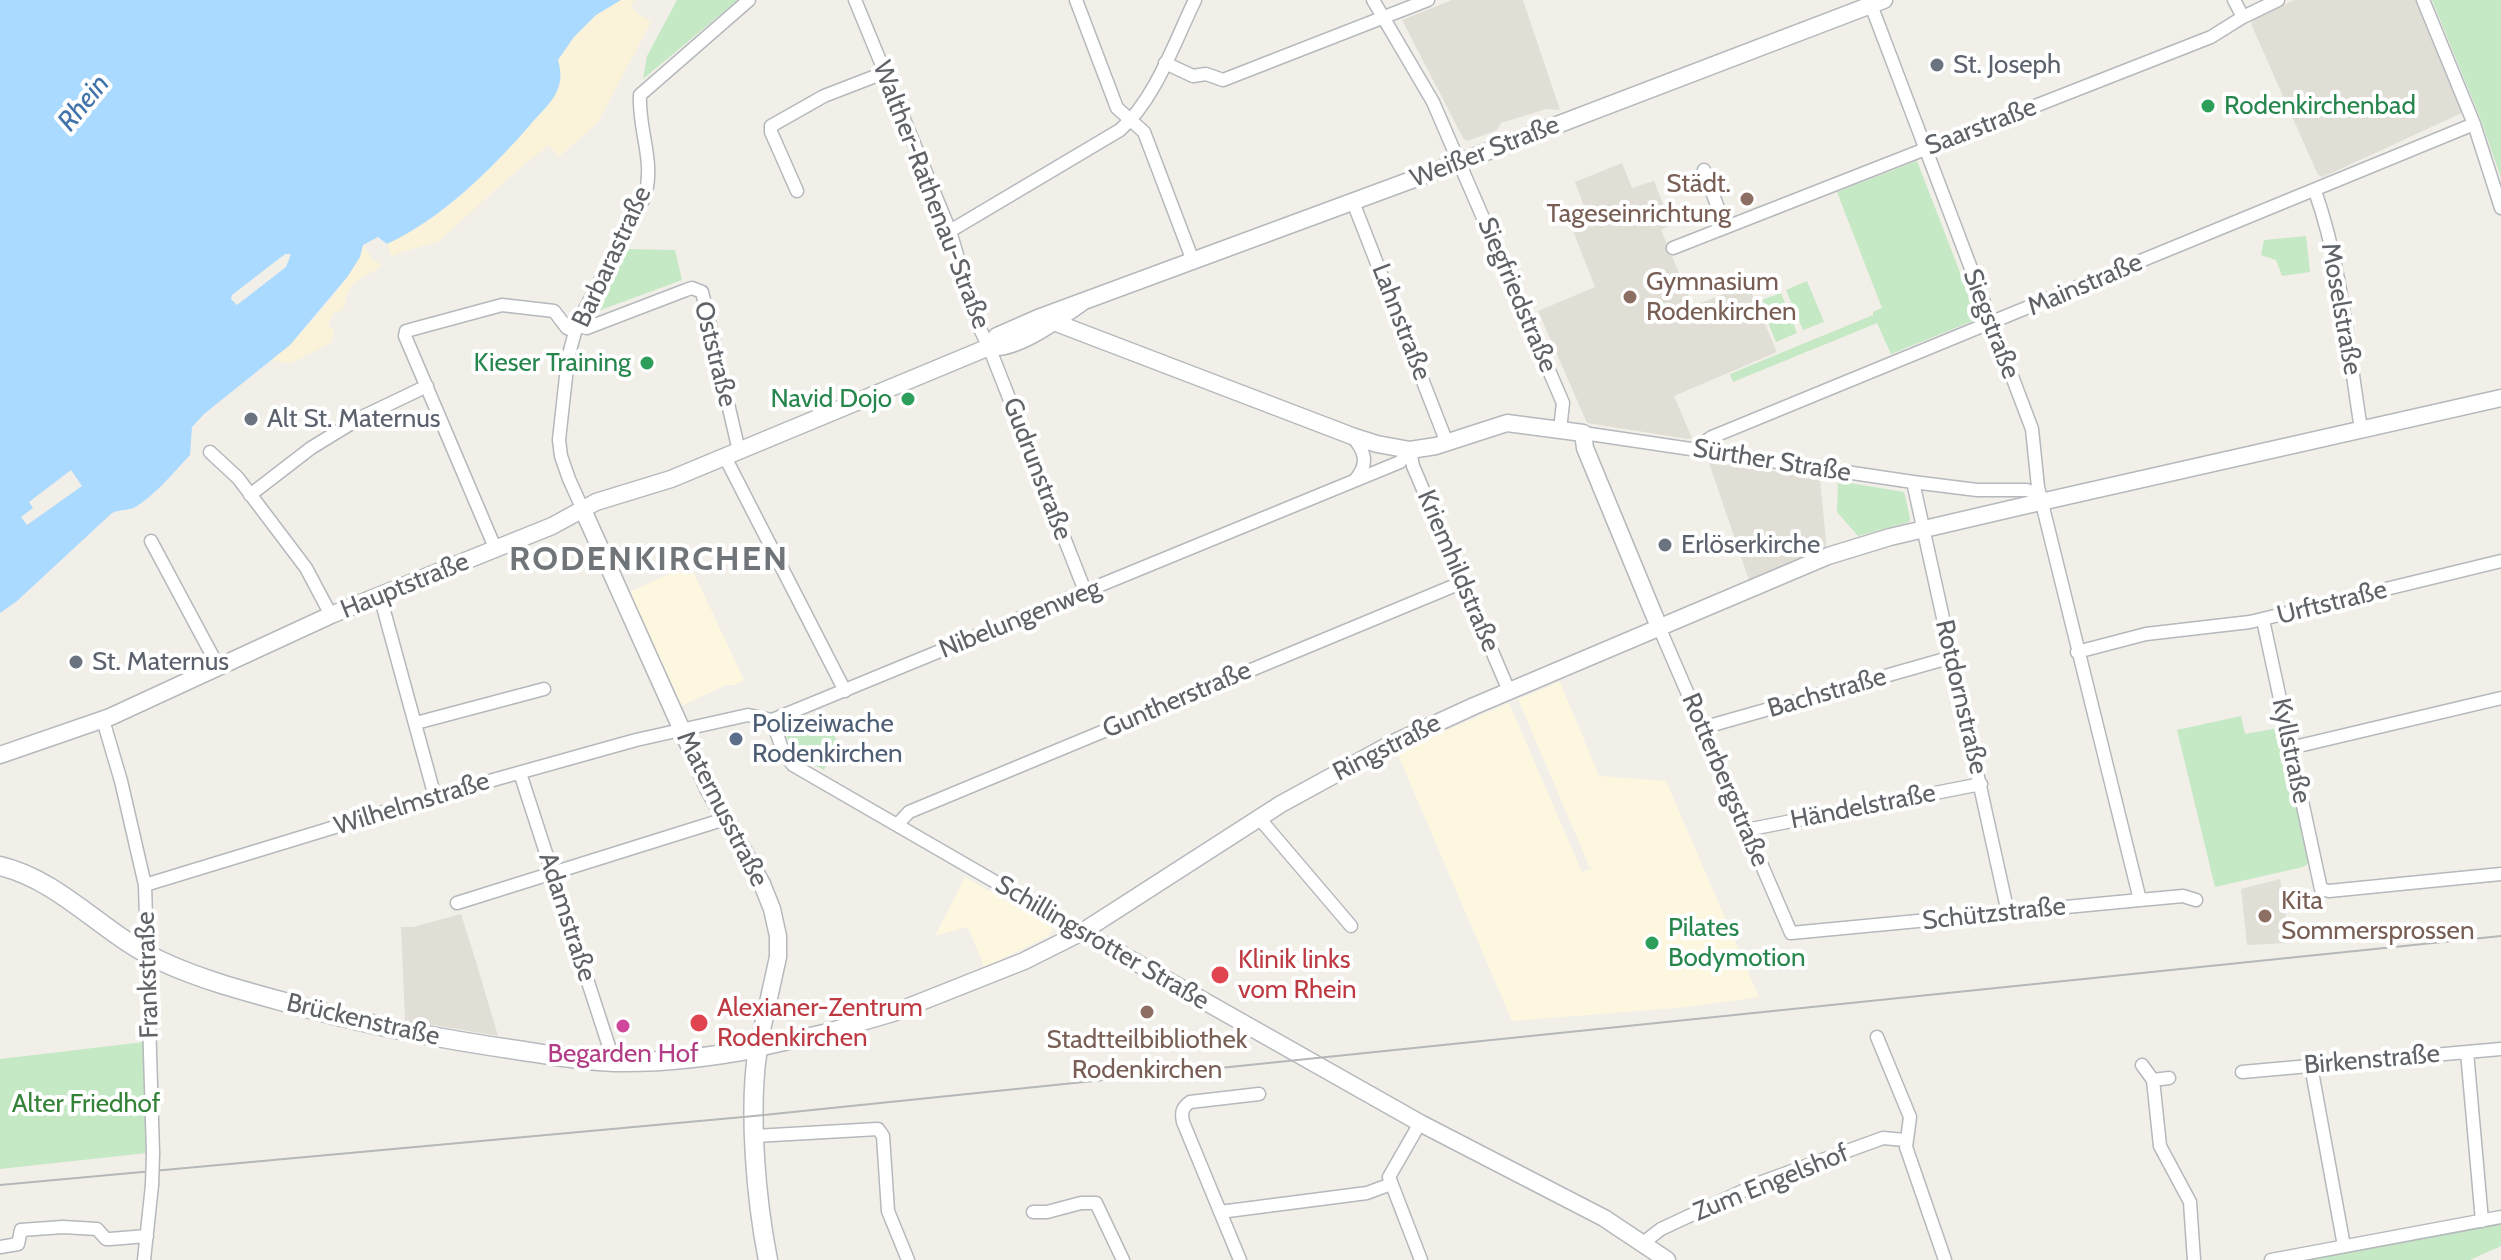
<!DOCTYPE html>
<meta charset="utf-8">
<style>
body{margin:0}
canvas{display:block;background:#f1efe8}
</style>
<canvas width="2501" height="1260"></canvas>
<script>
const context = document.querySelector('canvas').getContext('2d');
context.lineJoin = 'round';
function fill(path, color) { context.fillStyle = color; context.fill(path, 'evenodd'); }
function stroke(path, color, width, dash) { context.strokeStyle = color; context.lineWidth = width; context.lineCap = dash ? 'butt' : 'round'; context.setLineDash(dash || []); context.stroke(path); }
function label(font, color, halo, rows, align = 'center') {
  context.font = font + ' Cabin,sans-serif'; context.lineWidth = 8; context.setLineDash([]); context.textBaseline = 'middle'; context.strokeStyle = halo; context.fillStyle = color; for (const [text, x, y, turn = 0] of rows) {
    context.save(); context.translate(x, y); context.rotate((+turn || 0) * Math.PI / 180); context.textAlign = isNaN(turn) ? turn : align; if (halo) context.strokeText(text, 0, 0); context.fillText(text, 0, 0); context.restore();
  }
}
const commercial = new Path2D(`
 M690 565 744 680 734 685H726L679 707 627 593Z
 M1560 682 1599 776 1666 781 1759 997 1688 1007 1512 1021 1397 752 1509 703 1582 872 1593 868 1589 866 1518 699Z
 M965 877 1053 928 1048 937 984 967 968 927 935 936Z`);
const education = new Path2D(`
 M1452 0H1523L1560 110 1546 109 1501 123 1497 130 1467 141 1463 138 1402 20Z
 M2295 0H2417L2464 112 2323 177 2318 175 2251 24 2255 16Z
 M1622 163 1632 188 1654 181 1671 225 1661 230 1693 306 1748 285 1777 352 1674 396 1692 438 1688 439 1587 423 1538 311 1595 287 1566 213 1584 206 1575 182Z
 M1708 460 1820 479 1827 552 1750 583Z
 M2280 879 2290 943 2247 945 2241 889Z
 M461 914 477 965 498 1036 405 1020 401 927H413Z`);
const green = new Path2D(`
 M677 0H738L643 79 647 56Z
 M2432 0H2501V178L2481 120Z
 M1917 161 1978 319 1891 354 1877 323 1733 382 1730 374 1873 315V312L1882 308 1837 192Z
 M2306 236 2310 272 2282 276 2276 260 2261 255 2264 240Z
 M626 249 675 250 682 280 598 311 597 308Z
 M1807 281 1824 322 1803 330 1786 290Z
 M1781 293 1797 333 1776 342 1759 301Z
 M1838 481 1904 492 1910 518 1909 522 1858 536 1837 512Z
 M820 715 823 723H829L837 742 824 770C801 758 794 755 784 731Z
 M2241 716 2245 734 2278 728 2309 863 2303 867 2215 887 2177 730Z
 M144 1042 147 1153 0 1169V1059Z
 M2501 1223V1246L2470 1260H2304Z`);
const sand = new Path2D(`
 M621 0H635L631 5 634 11 651 22 598 122 559 157 549 145 515 172 438 242 401 252 392 257 387 244C454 213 506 153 553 98L558 89 541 23 596 15Z
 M363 245 374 261 381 264 380 268C363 277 346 282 345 306L340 311 333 313 328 327 334 329 331 343 290 364 272 360C299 338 355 278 363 245Z`);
const water = new Path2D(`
 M0 0H621L596 15 574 37 558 60C561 71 562 80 557 91 552 103 539 114 530 125 491 170 441 219 387 244L378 237 363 245 360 257 348 276 290 345 204 414 192 427 190 455C174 472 157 493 137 506 130 511 120 509 112 513L17 601 0 613Z`);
const pier = new Path2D(`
 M285 254H291L286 267 237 305 231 299 232 295Z
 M71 470 82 486 27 525 21 517 33 508 29 502Z`);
const minor = new Path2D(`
 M855 0 950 231 977 323 989 347 1085 591
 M1076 0 1117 108 1144 132 1193 261
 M1373 0 1433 102 1563 403 1560 429
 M2234 0 2243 17
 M2423 0 2474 124 2501 208
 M1871 5 2032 429 2038 487 2140 900
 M1165 63 1193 76 1206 74 1223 80 1428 0
 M1704 170 1725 227
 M797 191 771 132V126L824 96 886 72
 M2315 191C2342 268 2348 349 2361 429
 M1353 202 1447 443
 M950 231 1120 130C1155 100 1175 41 1195 0
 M1673 248 2211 37 2243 17 2278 0
 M577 326 587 328 686 290 692 288 702 292 739 451
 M1583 433 1913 482 1977 490H2027L2035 493 2042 501
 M1352 436C1365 451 1369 463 1356 479
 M1700 449 1702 444 1712 437 2474 124
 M1410 450 1413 466 1509 691
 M210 452 238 478 306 568 331 615
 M725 457 845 691
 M1913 482 2008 913
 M250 495 311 448 360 418 427 386
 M583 510 569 479 561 456 559 440 568 358 575 332 585 309 645 196C655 160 638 130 640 95L749 0
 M151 541 219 668
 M496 550 405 336 406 331 502 305 554 311 567 328 575 332
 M380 596 435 797
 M2263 620 2321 889 2329 891 2501 874
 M1659 627 1791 933 2140 900 2183 896 2196 900
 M2077 652 2146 634 2250 622 2501 561
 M103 720 121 781 145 885 153 1153
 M772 720 784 754 793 765 1082 932
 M416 723 544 689
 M1702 728 1952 657
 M2290 748 2501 698
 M520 773 614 1062
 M1259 818 1351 926
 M897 825 909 812 1463 582
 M1746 830 1981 784
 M145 885 443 794 636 740 748 715 772 720 1400 462 1410 450
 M457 903 725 819
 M1877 1037 1910 1117 1906 1147 1945 1260
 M2467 1052 2482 1221
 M2142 1065 2153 1080 2160 1146 2190 1202 2194 1260
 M2311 1066 2344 1246
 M2242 1072 2501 1049
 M2153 1080 2169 1078
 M1420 1123 1389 1177 1421 1260
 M755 1136 878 1129 883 1136 888 1211 908 1260
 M1033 1212H1047L1081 1203H1096L1123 1260
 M1220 1212 1367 1193 1391 1184
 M1643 1243 1661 1229 1762 1182 1883 1138 1905 1140
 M0 1247 18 1244 21 1230 63 1227 97 1229 106 1239H110L147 1236
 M144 1260 152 1185
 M1240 1260 1183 1122C1181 1112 1182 1108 1190 1102L1259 1094
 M2271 1260 2501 1217`);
const tertiary = new Path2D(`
 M1046 319 1352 436 1377 444 1410 450 1436 446 1507 423 1583 433 1585 448 1659 627
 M989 347 997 336 1038 318 1460 162 1884 0
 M583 510 708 788 762 884 772 909 778 936V957L758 1048 828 1032 893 1013 1024 961 1082 932 1281 804 1387 746 1474 706 1828 556 1890 537 2023 506 2501 398
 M0 755 110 717 331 615 552 526 596 502 671 479 989 347C1017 351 1061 317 1084 301
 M1082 932 1420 1123 1604 1218 1667 1260`);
const secondary = new Path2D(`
 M0 866C62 881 104 935 161 961 208 983 260 995 310 1009 378 1027 447 1040 517 1050 549 1055 581 1061 614 1062 660 1063 712 1057 758 1048 748 1109 756 1200 768 1260`);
const tram = new Path2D(`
 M0 1185 754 1116 2501 936`);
const minorBridge = new Path2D(`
 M152 1185 153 1153`);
const markers = [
 [1937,65,8,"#6b7280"],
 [2208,106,8,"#2e9e5b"],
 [1747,199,8,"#8d6e63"],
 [1630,297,8,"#8d6e63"],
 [647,363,8,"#2e9e5b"],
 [908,399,8,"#2e9e5b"],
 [251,419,8,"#6b7280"],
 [1665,545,8,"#6b7280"],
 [76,662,8,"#6b7280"],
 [736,739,8,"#5c6f8a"],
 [2265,916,8,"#8d6e63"],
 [1652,943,8,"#2e9e5b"],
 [1220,975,10,"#e0444e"],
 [1147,1012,8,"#8d6e63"],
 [699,1023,10,"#e0444e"],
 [623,1026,8,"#d1479c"]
];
const worshipNames = [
 ["St. Joseph",1953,65],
 ["Alt St. Maternus",267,419],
 ["Erlöserkirche",1681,545],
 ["St. Maternus",92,662]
];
const leisureNames = [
 ["Rodenkirchenbad",2224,106],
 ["Kieser Training",631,363,"right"],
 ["Navid Dojo",892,399,"right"],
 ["Pilates",1668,928],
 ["Bodymotion",1668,958]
];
const streetNames = [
 ["Saarstraße",1981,127,-21],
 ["Weißer Straße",1485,152,-21],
 ["Walther-Rathenau-Straße",931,195,69],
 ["Barbarastraße",612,257,-65],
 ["Mainstraße",2085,285,-23],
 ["Siegfriedstraße",1517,295,67],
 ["Moselstraße",2341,309,80],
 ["Lahnstraße",1401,322,69],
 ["Siegstraße",1991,324,69],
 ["Oststraße",715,354,76],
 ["Sürther Straße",1772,461,9],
 ["Gudrunstraße",1037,469,69],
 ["Kriemhildstraße",1458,571,67],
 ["Hauptstraße",405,586,-22],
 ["Urftstraße",2332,603,-14],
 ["Nibelungenweg",1020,619,-22],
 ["Bachstraße",1827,693,-16],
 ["Rotdornstraße",1961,697,77],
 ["Guntherstraße",1177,700,-23],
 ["Ringstraße",1387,748,-27],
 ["Kyllstraße",2291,751,78],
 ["Rotterbergstraße",1725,780,67],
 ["Wilhelmstraße",412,804,-17],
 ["Händelstraße",1863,807,-11],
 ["Maternusstraße",722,809,63],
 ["Schützstraße",1994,914,-6],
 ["Adamstraße",567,917,72],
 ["Schillingsrotter Straße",1102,943,30],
 ["Frankstraße",148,975,-92],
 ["Brückenstraße",363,1020,13],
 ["Birkenstraße",2372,1060,-5],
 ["Zum Engelshof",1771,1183,-22]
];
const educationNames = [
 ["Städt.",1731,184,"right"],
 ["Tageseinrichtung",1731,214,"right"],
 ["Gymnasium",1646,282],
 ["Rodenkirchen",1646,312],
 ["Kita",2281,901],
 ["Sommersprossen",2281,931],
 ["Stadtteilbibliothek",1147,1040,"center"],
 ["Rodenkirchen",1147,1070,"center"]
];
const serviceNames = [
 ["Polizeiwache",752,724],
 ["Rodenkirchen",752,754]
];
const healthNames = [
 ["Klinik links",1238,960],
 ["vom Rhein",1238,990],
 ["Alexianer-Zentrum",717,1008],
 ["Rodenkirchen",717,1038]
];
const hotelNames = [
 ["Begarden Hof",623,1054]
];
const parkNames = [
 ["Alter Friedhof",86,1104]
];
const waterNames = [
 ["Rhein",84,103,-51]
];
const districtNames = [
 ["RODENKIRCHEN",649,560]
];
fill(commercial, '#fef7e0');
fill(education, '#e1ded6');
fill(green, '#c5e8c5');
fill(sand, '#fbf3d9');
fill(water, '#aadaff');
fill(pier, '#f1efe8');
stroke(minor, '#b5b8bc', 15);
stroke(tertiary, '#b5b8bc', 19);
stroke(secondary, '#b6babf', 21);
stroke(minor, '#fff', 12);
stroke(tertiary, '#fff', 16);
stroke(secondary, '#fff', 18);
stroke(tram, '#b6b7b8', 2);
stroke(minorBridge, '#b5b8bc', 15, []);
stroke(minorBridge, '#fff', 12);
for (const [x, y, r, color] of markers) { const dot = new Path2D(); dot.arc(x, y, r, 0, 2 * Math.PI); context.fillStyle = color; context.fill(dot); stroke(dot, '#fff', 3); }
label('26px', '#5b616d', '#fff', worshipNames, 'left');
label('26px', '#27864d', '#fff', leisureNames, 'left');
label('26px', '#5f6368', '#fff', streetNames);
label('26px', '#785e54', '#fff', educationNames, 'left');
label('26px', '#4e5e75', '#fff', serviceNames, 'left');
label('26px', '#be3a42', '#fff', healthNames, 'left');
label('26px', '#b23c85', '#fff', hotelNames);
label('26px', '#348238', '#fff', parkNames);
label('italic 28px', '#4174aa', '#fff', waterNames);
context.letterSpacing = '2px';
label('bold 34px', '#70757a', '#fff', districtNames);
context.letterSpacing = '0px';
</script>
